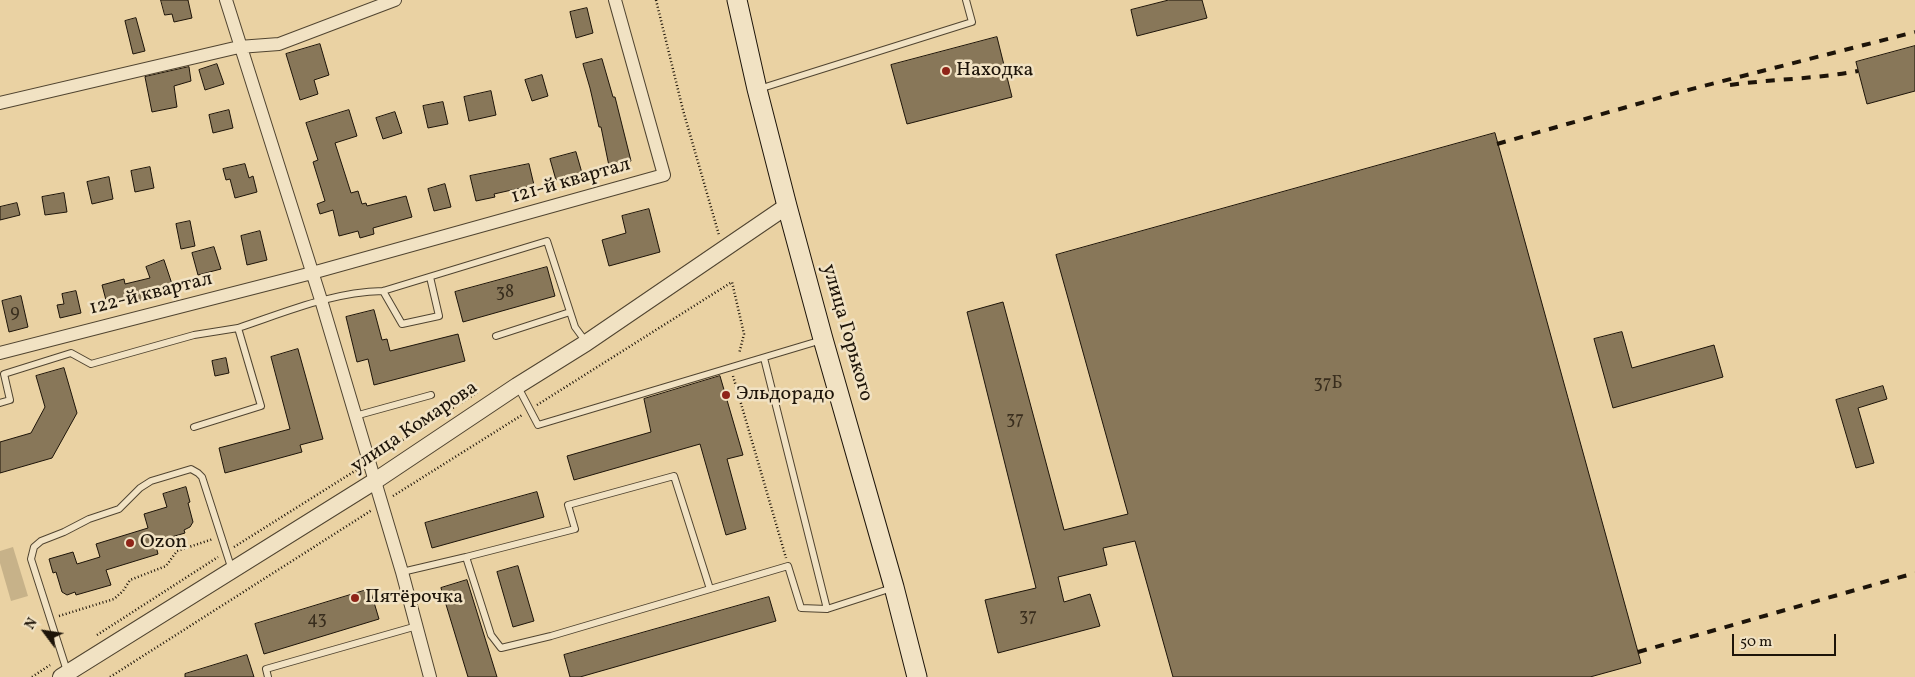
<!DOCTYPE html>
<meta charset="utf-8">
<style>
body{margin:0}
#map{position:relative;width:1915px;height:677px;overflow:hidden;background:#ead2a3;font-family:Vollkorn,serif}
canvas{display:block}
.north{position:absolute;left:20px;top:607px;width:50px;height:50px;-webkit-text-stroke:4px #f1e2c3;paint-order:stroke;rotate:301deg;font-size:14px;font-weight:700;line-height:20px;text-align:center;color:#1d1409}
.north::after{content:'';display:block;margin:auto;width:18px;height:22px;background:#1d1409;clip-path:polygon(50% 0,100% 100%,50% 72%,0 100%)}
.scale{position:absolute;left:1732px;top:634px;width:104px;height:22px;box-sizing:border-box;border:2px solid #1d1409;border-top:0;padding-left:6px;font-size:15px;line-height:18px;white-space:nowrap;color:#1d1409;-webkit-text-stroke:4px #f1e2c3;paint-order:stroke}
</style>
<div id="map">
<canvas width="1915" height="677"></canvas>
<div class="north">N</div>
<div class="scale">50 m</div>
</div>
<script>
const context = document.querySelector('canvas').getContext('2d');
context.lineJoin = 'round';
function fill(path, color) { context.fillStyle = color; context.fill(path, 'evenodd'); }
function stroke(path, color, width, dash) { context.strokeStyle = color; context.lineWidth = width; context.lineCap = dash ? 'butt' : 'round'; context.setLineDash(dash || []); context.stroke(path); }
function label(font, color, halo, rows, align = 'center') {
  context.font = font + ' Vollkorn,serif'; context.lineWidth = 5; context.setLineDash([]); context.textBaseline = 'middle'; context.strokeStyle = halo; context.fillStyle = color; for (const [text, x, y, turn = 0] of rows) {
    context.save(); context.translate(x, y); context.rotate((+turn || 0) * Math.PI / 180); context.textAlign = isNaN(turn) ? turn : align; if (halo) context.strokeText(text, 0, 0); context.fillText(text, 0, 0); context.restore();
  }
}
const green = new Path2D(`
 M13 547 28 596 11 601 0 563V551Z`);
const building = new Path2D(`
 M161 0H188L192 18 174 22 172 14 165 15Z
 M1169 0H1202L1207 18 1137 36 1131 10Z
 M587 8 593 33 576 38 570 12Z
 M136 18 145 51 133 54 125 21Z
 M997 37 1012 97 907 124 891 65Z
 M320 44 329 75 314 80 318 94 300 100 286 54Z
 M1915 46V91L1867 104 1856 62Z
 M602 59 613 97H615L631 161 609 166 601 127H599L590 88 583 64Z
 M217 64 224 84 205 90 199 70Z
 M189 67 191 81 174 86 177 107 152 112 145 77Z
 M542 75 548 96 532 101 525 80Z
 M491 91 496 115 469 121 464 97Z
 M443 102 448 124 428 128 423 106Z
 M229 110 233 128 213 133 209 115Z
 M349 110 357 136 335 143 351 193 358 191 362 204 366 203 367 206 406 196 412 217 373 228 374 234 360 238 358 231 339 236 333 210 320 214 317 204 325 201 313 162 318 160 306 123Z
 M395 112 402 133 383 139 376 118Z
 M1495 133 1641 663 1590 677H1173L1135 541 1103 548 1107 565 1058 577 1064 602 1090 594 1100 626 998 653 985 600 1036 588 967 312 1003 302 1064 530 1128 514 1056 255Z
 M576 152 582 173 556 180 550 159Z
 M245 164 249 178 253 176 257 192 235 198 230 179 226 180 223 169Z
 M529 164 534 185 494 194 495 197 476 201 470 176Z
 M150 167 154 188 135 192 131 171Z
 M109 177 113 199 92 204 87 182Z
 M445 184 451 207 434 211 428 189Z
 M64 193 67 212 45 215 42 197Z
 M17 203 20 215 0 220V207Z
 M649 209 660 252 609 266 602 240 626 233 622 216Z
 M190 221 195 246 181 249 176 224Z
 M260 231 267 260 247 265 241 236Z
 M214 247 221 269 198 275 192 253Z
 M164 260 172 284 152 290 154 298 138 301 137 296 107 304 102 285 124 279 125 284 150 278 146 267Z
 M547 267 555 296 463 322 455 292Z
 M76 291 81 313 60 318 57 305 64 304 62 294Z
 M21 296 28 327 9 332 2 301Z
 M374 310 382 340 387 339 390 351 458 334 465 361 374 385 368 359 357 362 346 317Z
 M1622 332 1632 368 1714 345 1723 377 1613 408 1594 339Z
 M298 349 323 439 300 445 302 452 225 473 219 448 290 429 271 357Z
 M226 358 229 373 215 376 212 361Z
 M64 368 77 413 52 458 0 473V442L31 433 45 407 36 376Z
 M720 376 743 455 727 459 746 529 726 535 700 444 574 480 567 456 651 432 644 399Z
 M1883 386 1887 399 1858 408 1874 463 1856 468 1836 400Z
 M186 487 190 502 188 503 193 522 190 527 184 530 185 533 155 542 158 554 106 570 111 585 76 595 75 592 67 595 62 592 56 572 53 573 49 559 73 552 77 564 100 557 96 544 148 528 144 514 167 507 163 494Z
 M537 492 544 517 432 548 425 523Z
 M518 566 534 621 513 627 497 572Z
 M467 580 497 677H468L441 588Z
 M370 589 379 619 264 654 255 624Z
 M769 597 776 621 580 677H570L564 655Z
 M247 655 254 677H185V674Z`);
const path = new Path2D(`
 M656 0 683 110 719 235
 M733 376 786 558
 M537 405 732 282 744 334 739 354
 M379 455 478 392
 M393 496 522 415
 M234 547 358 469
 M59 616 114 599 123 591 130 580 166 566 177 551 213 539
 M97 635 218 557
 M32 677 50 665
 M110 677 372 510`);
const service = new Path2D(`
 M759 89 972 22 966 0
 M383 291 402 324 439 316 430 277
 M496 336 570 312
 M764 358 827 609
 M518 387 538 425 822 340
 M0 403 10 400 4 374 71 353 91 364 194 335 238 328
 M355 416 431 395
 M194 427 261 406 238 328C286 312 332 292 383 291L547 241 575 327 586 342
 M466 557 575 529 568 505 674 476 710 589
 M402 572 466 557 491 635 501 648 551 636 788 566 801 608 827 609 892 588
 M67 671 31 559 34 547 41 541 64 532 89 519 119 509 140 488 151 481 191 469 198 473 202 477 232 570
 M268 677 266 669 417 626`);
const minor = new Path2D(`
 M226 0 321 300 402 572 430 677
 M0 103 239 47 279 44 395 0
 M0 353 312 273 664 175 615 0`);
const tertiary = new Path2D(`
 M61 677 375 481 517 386 586 343 787 206`);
const secondary = new Path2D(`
 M737 0 757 89 787 206 823 339 894 587 917 677`);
const rail = new Path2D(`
 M1730 85C1773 79 1816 79 1858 71
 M1497 144 1676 93 1915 32
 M1638 652 1915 573`);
const markers = [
 [946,71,5,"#8f2418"],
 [726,395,5,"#8f2418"],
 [130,543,5,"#8f2418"],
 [355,598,5,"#8f2418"]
];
const numberNames = [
 ["38",505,294],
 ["9",15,314],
 ["37Б",1328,385],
 ["37",1015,421],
 ["37",1028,618],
 ["43",317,621]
];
const poiNames = [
 ["Находка",956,71],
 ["Эльдорадо",736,395],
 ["Ozon",140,543],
 ["Пятёрочка",365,598]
];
const streetNames = [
 ["121-й квартал",571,182,-16],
 ["122-й квартал",151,295,-14],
 ["улица Горького",846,333,74],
 ["улица Комарова",415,428,-34]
];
fill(green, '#c7b289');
fill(building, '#887759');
stroke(building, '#1d1409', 1);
stroke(service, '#504430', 8);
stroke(minor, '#504430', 14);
stroke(tertiary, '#504430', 18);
stroke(secondary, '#1d1409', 21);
stroke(path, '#1d1409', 2.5, [1, 2.5]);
stroke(service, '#f1e2c3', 6);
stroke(minor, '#f1e2c3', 12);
stroke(tertiary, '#f1e2c3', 16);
stroke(secondary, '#f1e2c3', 19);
stroke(rail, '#1d1409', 4, [9, 9]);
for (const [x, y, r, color] of markers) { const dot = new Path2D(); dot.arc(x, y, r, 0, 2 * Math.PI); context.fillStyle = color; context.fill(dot); stroke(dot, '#f1e2c3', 2); }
label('18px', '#382d1d', null, numberNames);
label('20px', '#1d1409', '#f1e2c3', poiNames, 'left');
label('20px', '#1d1409', '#f1e2c3', streetNames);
</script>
